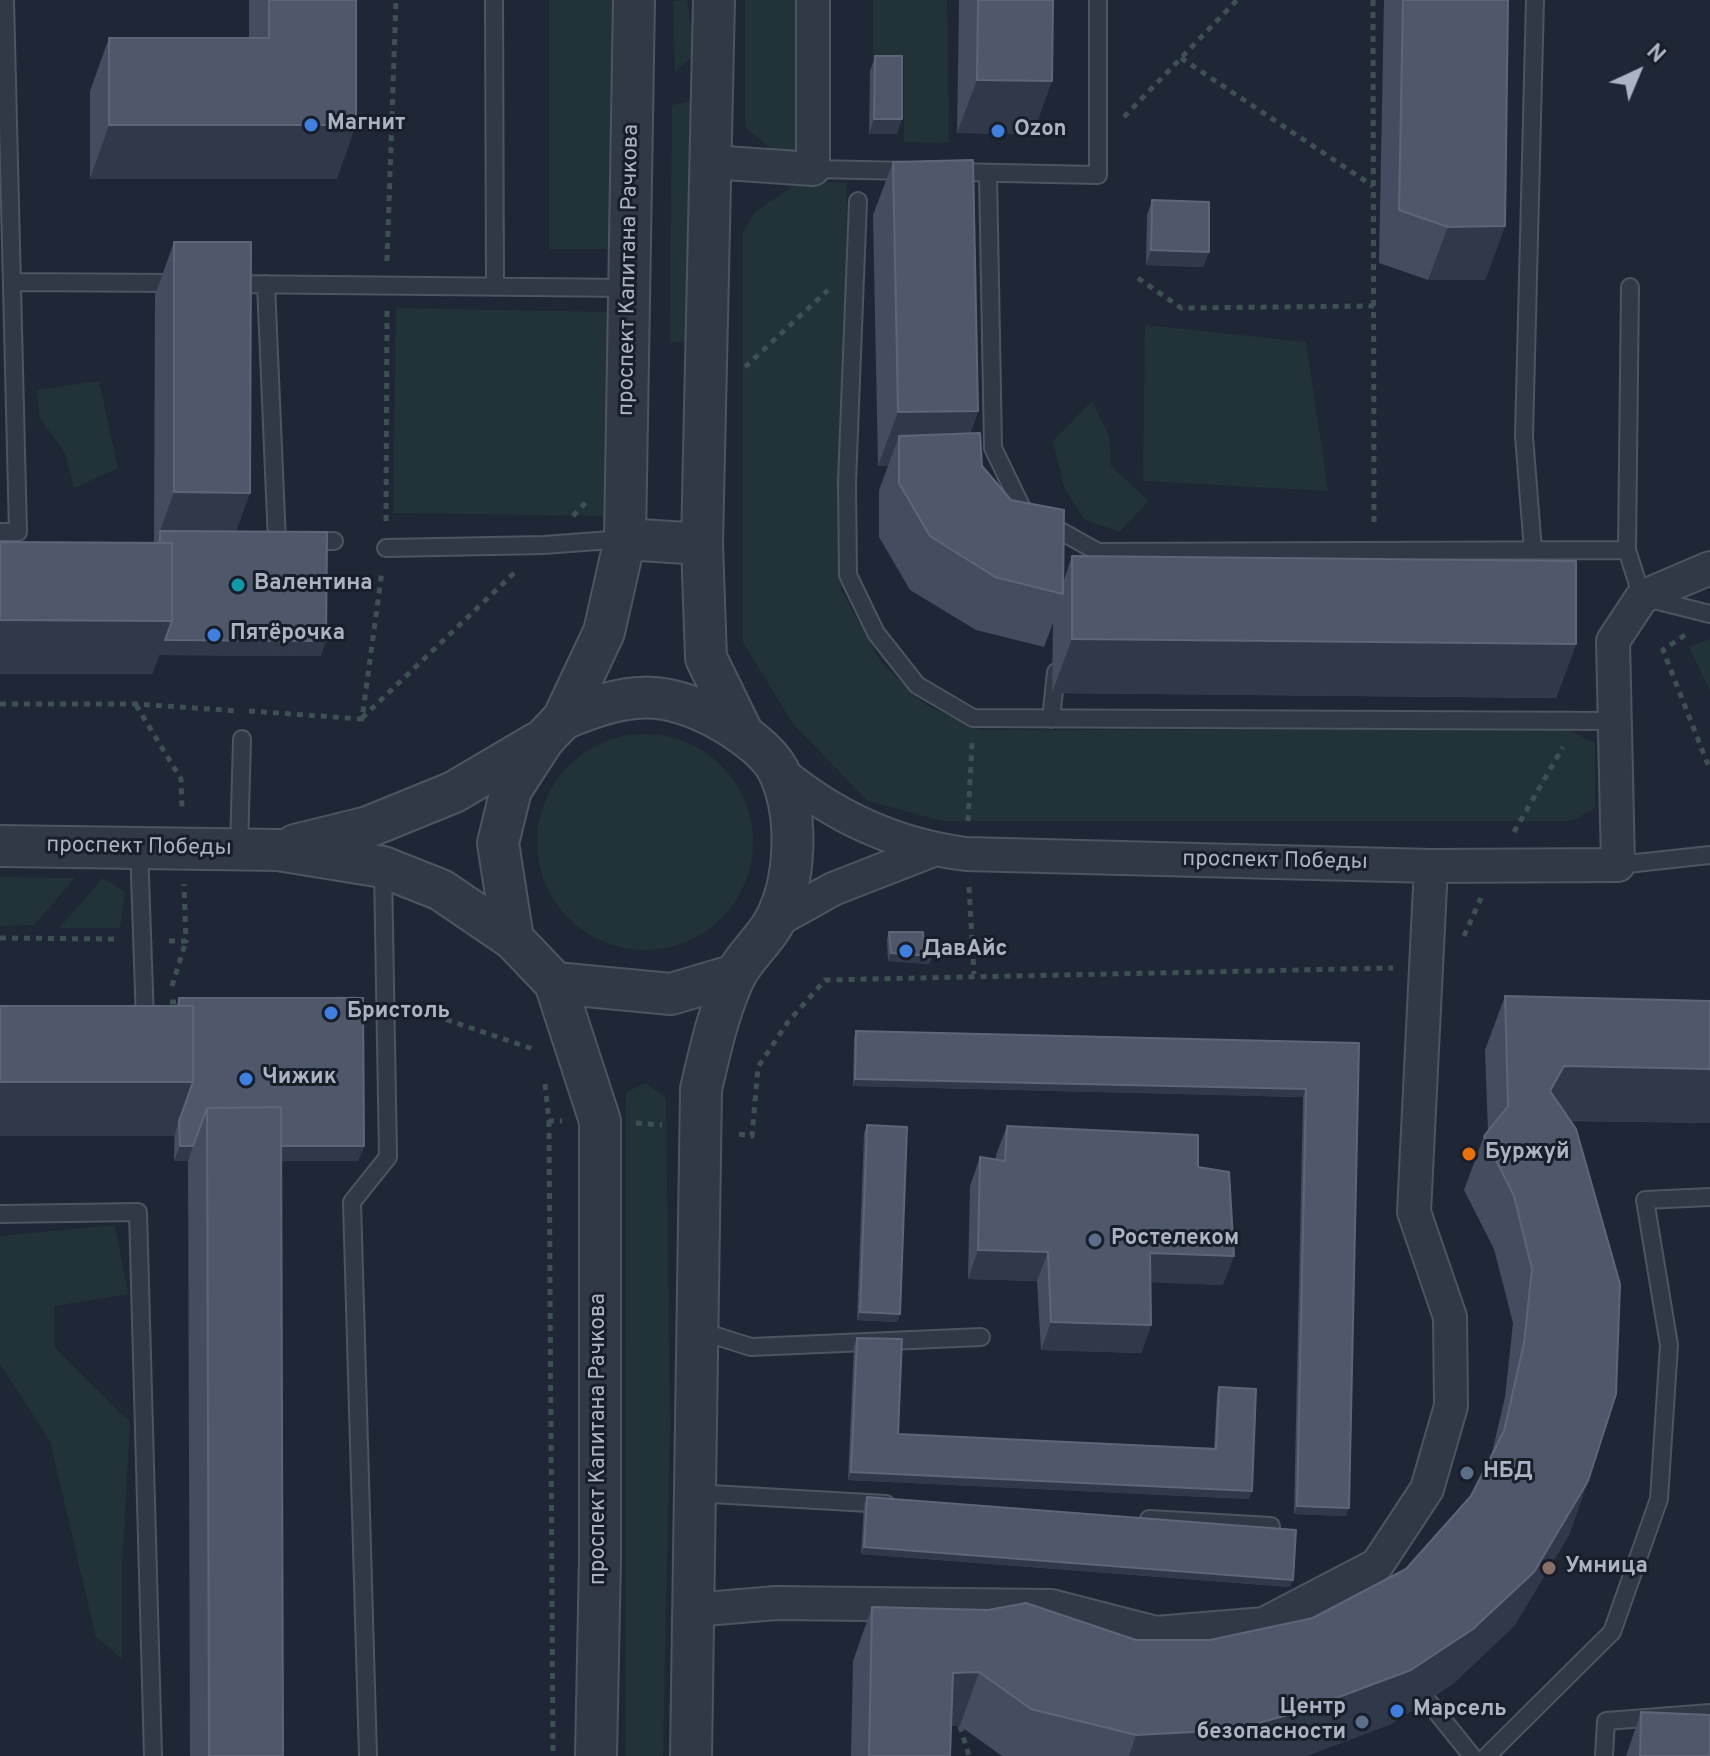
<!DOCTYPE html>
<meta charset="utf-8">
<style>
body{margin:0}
#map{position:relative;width:1710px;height:1756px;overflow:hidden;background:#1f2736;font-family:Overpass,sans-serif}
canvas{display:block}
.north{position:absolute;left:1598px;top:32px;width:80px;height:80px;-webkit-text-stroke:6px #181f2b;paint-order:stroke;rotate:44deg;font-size:22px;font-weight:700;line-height:32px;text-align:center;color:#acb4c4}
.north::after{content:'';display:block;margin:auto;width:28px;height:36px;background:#acb4c4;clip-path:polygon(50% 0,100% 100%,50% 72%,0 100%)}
</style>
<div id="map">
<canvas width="1710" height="1756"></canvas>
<div class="north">N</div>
</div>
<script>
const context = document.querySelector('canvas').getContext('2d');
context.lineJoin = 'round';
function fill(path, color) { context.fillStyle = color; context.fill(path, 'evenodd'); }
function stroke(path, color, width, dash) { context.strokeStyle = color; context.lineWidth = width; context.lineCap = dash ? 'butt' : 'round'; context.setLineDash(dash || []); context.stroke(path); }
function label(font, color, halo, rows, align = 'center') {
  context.font = font + ' Overpass,sans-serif'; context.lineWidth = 6; context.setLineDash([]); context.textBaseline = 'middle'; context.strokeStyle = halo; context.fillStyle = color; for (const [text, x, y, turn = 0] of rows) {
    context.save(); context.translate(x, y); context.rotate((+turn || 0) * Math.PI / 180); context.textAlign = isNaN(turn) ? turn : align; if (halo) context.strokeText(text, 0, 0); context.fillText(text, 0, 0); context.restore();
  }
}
const green = new Path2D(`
 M549 0H615L610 249H549Z
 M687 0 695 53 675 73 673 1Z
 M745 0H800V150L773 151 745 127Z
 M873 0H947L949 143 904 142V59H873Z
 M692 101 691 340 670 343 672 105Z
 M802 180 847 183 841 590 881 662 926 705 980 730 1566 729 1595 743V808L1572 821H942L868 801 793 724 743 642V232L755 212Z
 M396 308 608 312 605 516 393 513Z
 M1145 325 1306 342 1328 491 1143 481Z
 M99 381 118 468 74 488 65 453 40 418 37 390Z
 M1092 401 1109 436 1111 466 1149 501 1119 532 1084 519 1064 487 1053 441Z
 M1710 639V691L1689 647Z
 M537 842a108 108 0 1 1 216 0a108 108 0 1 1-216 0Z
 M0 877 75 878 34 925 0 926Z
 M103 878 125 892 120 928H59Z
 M646 1083 666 1098 670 1426 663 1756H625L626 1092Z
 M115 1225 128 1294 54 1306 55 1348 130 1422 122 1567V1659L96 1637 50 1441 0 1364V1236Z`);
const path = new Path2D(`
 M1373 0 1374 527
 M1181 58 1373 186
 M1124 117 1237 0
 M387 261 396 0
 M1138 278 1181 308 1374 306
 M745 367 828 290
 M573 516 588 500
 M386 521 387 311
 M1685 635 1663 650 1710 770
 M0 704H135L239 711
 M136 705 181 779 182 810
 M249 711 362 719 382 571
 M362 718 514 573
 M968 821 972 743
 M1514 832 1563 747
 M969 887 974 974
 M1464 936 1481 898
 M0 938 115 939
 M169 941H186L184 884
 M172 986 186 941
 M170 1002 360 999
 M412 1008 536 1050
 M0 1045 131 1044
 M545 1084 549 1121H562
 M549 1121 553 1756
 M636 1123 662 1125
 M739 1134 752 1136 758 1067 788 1022 825 980 1393 968
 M960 1726 969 1756`);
const service = new Path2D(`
 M494 0 495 287
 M1535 0 1524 436 1533 550H1541
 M813 169 911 171
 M954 172 1098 175V0
 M988 173 993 448 1023 510 1098 552 1627 550 1642 597 1710 614
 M858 201 847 482 848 575 876 633 917 685 973 718 1615 721
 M12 282 178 283
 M229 284 630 288
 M266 284 277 542 334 541
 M0 532H18L5 0
 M386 548 544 545 624 539
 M1620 550H1627L1630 287
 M1051 719 1056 672
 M139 847 145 1021
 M239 849 242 739
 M1618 865 1710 855
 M0 1214 138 1212 153 1756
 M697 1330 751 1347 981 1337
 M694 1493 886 1504
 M1149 1519 1271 1526
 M1427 1700 1472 1756
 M368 1756 352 1202 388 1157 383 870
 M1487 1756 1612 1632 1659 1499 1669 1345 1645 1200 1710 1197
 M1604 1756 1606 1721 1710 1713`);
const minor = new Path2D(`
 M711 162 813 169V0
 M777 769C832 816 895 845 966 854L1431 866 1618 865 1613 641 1642 597 1710 568
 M774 922 833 889 933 850
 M693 1610 776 1603 1051 1606 1156 1633 1264 1624 1377 1565 1427 1489 1451 1406 1450 1317 1414 1212 1431 866`);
const tertiary = new Path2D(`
 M714 0 702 544 706 658 743 734
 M625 539 702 544
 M563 719C627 693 662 687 724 722 742 733 768 751 778 770 799 813 797 882 773 924 762 943 743 958 734 978 718 1013 710 1051 701 1089L691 1756
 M295 845 368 827 454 792 537 743
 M0 846 278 850 383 867 441 890 513 939 555 983 600 1121V1557L596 1756
 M513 939 498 843 511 790 544 739 563 719 604 632 625 539 634 0
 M555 983 671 994 735 975`);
const wall = new Path2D(`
 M249 0H356L337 179H90V91L109 38H249Z
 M959 0H1053L1033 134 957 133Z
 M1384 0H1508L1505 226 1485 280H1428L1379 263Z
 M875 56 897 134H869L870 71Z
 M893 162 978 411 970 434 982 466 1064 580 1072 556 1576 644 1556 698 1052 693 1053 623 1044 647 976 630 910 590 879 537V490L888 466H878L873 215Z
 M1152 200 1209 252 1203 267 1146 265 1147 215Z
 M174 242 236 531 321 656 159 655 152 674H0V542L154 543 155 295Z
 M889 932 924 943 932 956 929 964 888 961 887 939Z
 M1505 996 1710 1001V1123L1570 1121 1588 1481 1569 1535 1514 1626 1454 1683 1391 1724 1306 1756H1002L960 1726H951L950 1756H851L853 1661 872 1607 1136 1640H1210L1313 1618 1406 1569 1471 1496 1491 1457 1505 1397 1513 1323 1494 1249 1464 1190 1484 1136 1488 1132 1485 1050Z
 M179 998 364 1146 358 1161H281L283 1756H190L188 1161H174L176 1006Z
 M856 1031 1359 1043 1346 1516 1294 1514 1303 1097 853 1086 854 1038Z
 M867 1125 897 1322 857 1320 864 1133Z
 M1007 1126 1198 1167 1223 1285 1150 1282 1151 1325 1141 1353 1041 1350 1037 1281 968 1279 970 1186 980 1157 996 1160V1155Z
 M857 1338 898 1434 1214 1448 1217 1395 1219 1387 1249 1499 848 1480 854 1345Z
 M867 1497 1290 1587 861 1554 864 1505Z
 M1641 1712 1710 1756H1626Z`);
const shadedWall = new Path2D(`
 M977 80 1052 81 1033 134 957 133Z
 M874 119H902L897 134H869Z
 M109 125H356L337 179H90Z
 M1505 226 1485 280H1428L1448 227Z
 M1151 250 1209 252 1203 267 1146 265Z
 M978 411 958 465 899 436 888 466H878L898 412Z
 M174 492 250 493 231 546 160 531Z
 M0 620 172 621 326 641 321 656 159 655 152 674H0Z
 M1072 639 1576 644 1556 698 1052 693Z
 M891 953 932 956 929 964 888 961Z
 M1564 1066 1710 1069V1123L1545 1120 1550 1091Z
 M855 1079 1306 1089 1303 1097 853 1086Z
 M0 1082H193L174 1136H0Z
 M180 1146H193L188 1161H174Z
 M207 1146H364L358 1161H207Z
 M978 1250 1048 1252 1037 1281 968 1279Z
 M1150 1253 1234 1256 1223 1285 1139 1282Z
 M860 1312 900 1314 897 1322 857 1320Z
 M1051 1322 1151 1325 1141 1353 1041 1350Z
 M851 1472 1252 1491 1249 1499 848 1480Z
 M1588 1481 1569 1535 1514 1626 1454 1683 1391 1724 1306 1756H1129L1136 1735Z
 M1297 1506 1349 1508 1346 1516 1294 1514Z
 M864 1547 1293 1580 1290 1587 861 1554Z
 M979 1672 960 1726H934L953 1673Z`);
const building = new Path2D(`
 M269 0H356V125H109V38H269Z
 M978 0H1053L1052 81 977 80Z
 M1403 0H1508L1505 226 1448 227 1399 210Z
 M875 56H902V119H874Z
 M973 160 978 411 898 412 893 162Z
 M1152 200 1209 202V252L1151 250Z
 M174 242H251L250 493 174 492Z
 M980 433 982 466 1011 500 1064 510 1063 594 995 577 930 536 899 483V436Z
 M160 531 327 532 326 641 165 640 172 621V543H160Z
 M0 542 172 543V621L0 620Z
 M1072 556 1576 561V644L1072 639Z
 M889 932H923L924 943 931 944 932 956 891 953Z
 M1505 996 1710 1001V1069L1564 1066 1550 1091 1576 1129 1620 1284 1616 1394 1588 1481 1534 1572 1473 1629 1411 1670 1299 1712 1232 1730 1136 1735 1031 1709 979 1672 953 1673 950 1756H869L872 1607 988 1610 1026 1603 1136 1640H1210L1313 1618 1406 1569 1471 1496 1504 1431 1524 1343 1532 1269 1514 1196 1484 1136 1508 1106Z
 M179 998H363L364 1146H281V1107L207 1108 193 1146H180L179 1121 193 1082V1006H179Z
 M0 1006H193V1082H0Z
 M856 1031 1359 1043 1349 1508 1297 1506 1306 1089 855 1079Z
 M281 1107 283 1756H209L207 1108Z
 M867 1125 907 1127 900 1314 860 1312Z
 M1007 1126 1198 1135V1167L1229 1172 1234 1256 1150 1253 1151 1325 1051 1322 1048 1252 978 1250 980 1157 1005 1161Z
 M857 1338 902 1339 898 1434 1216 1449 1219 1387 1256 1389 1252 1491 851 1472Z
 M867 1497 1296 1530 1293 1580 864 1547Z
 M1641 1712 1710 1715V1756H1640Z`);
const markers = [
 [311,125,8,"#3f7fe0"],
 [998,131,8,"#3f7fe0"],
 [238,585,8,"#0f9aa8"],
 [214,635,8,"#3f7fe0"],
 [906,951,8,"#3f7fe0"],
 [331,1013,8,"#3f7fe0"],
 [246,1079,8,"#3f7fe0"],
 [1469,1154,8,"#e8710a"],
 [1095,1240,8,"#5c6f8a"],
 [1467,1473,8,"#5c6f8a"],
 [1549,1568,8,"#8d6e63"],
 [1397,1711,8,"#3f7fe0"],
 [1362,1722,8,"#5c6f8a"]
];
const poiNames = [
 ["Магнит",327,125],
 ["Ozon",1014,131],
 ["Валентина",254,585],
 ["Пятёрочка",230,635],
 ["ДавАйс",922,951],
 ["Бристоль",347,1013],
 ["Чижик",262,1079],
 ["Буржуй",1485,1154],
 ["Ростелеком",1111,1240],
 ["НБД",1483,1473],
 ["Умница",1565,1568],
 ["Центр",1346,1709,"right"],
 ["безопасности",1346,1734,"right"],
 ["Марсель",1413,1711]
];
const streetNames = [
 ["проспект Капитана Рачкова",630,270,-89],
 ["проспект Победы",139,848,1],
 ["проспект Победы",1275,862,1],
 ["проспект Капитана Рачкова",600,1439,-90]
];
fill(green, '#213337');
stroke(service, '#4d5462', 20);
stroke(minor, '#4d5462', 36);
stroke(tertiary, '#4d5462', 44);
stroke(path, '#3e5054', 5, [6, 6]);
stroke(service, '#323946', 16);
stroke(minor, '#323946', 32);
stroke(tertiary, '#323946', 40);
fill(wall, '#434d5f');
fill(shadedWall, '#30394a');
fill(building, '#4e586a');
stroke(building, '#5d6678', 2);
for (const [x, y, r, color] of markers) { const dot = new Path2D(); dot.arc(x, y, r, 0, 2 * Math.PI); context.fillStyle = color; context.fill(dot); stroke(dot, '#181f2b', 3); }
label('bold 22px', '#acb4c4', '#181f2b', poiNames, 'left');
label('22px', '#acb4c4', '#181f2b', streetNames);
</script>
